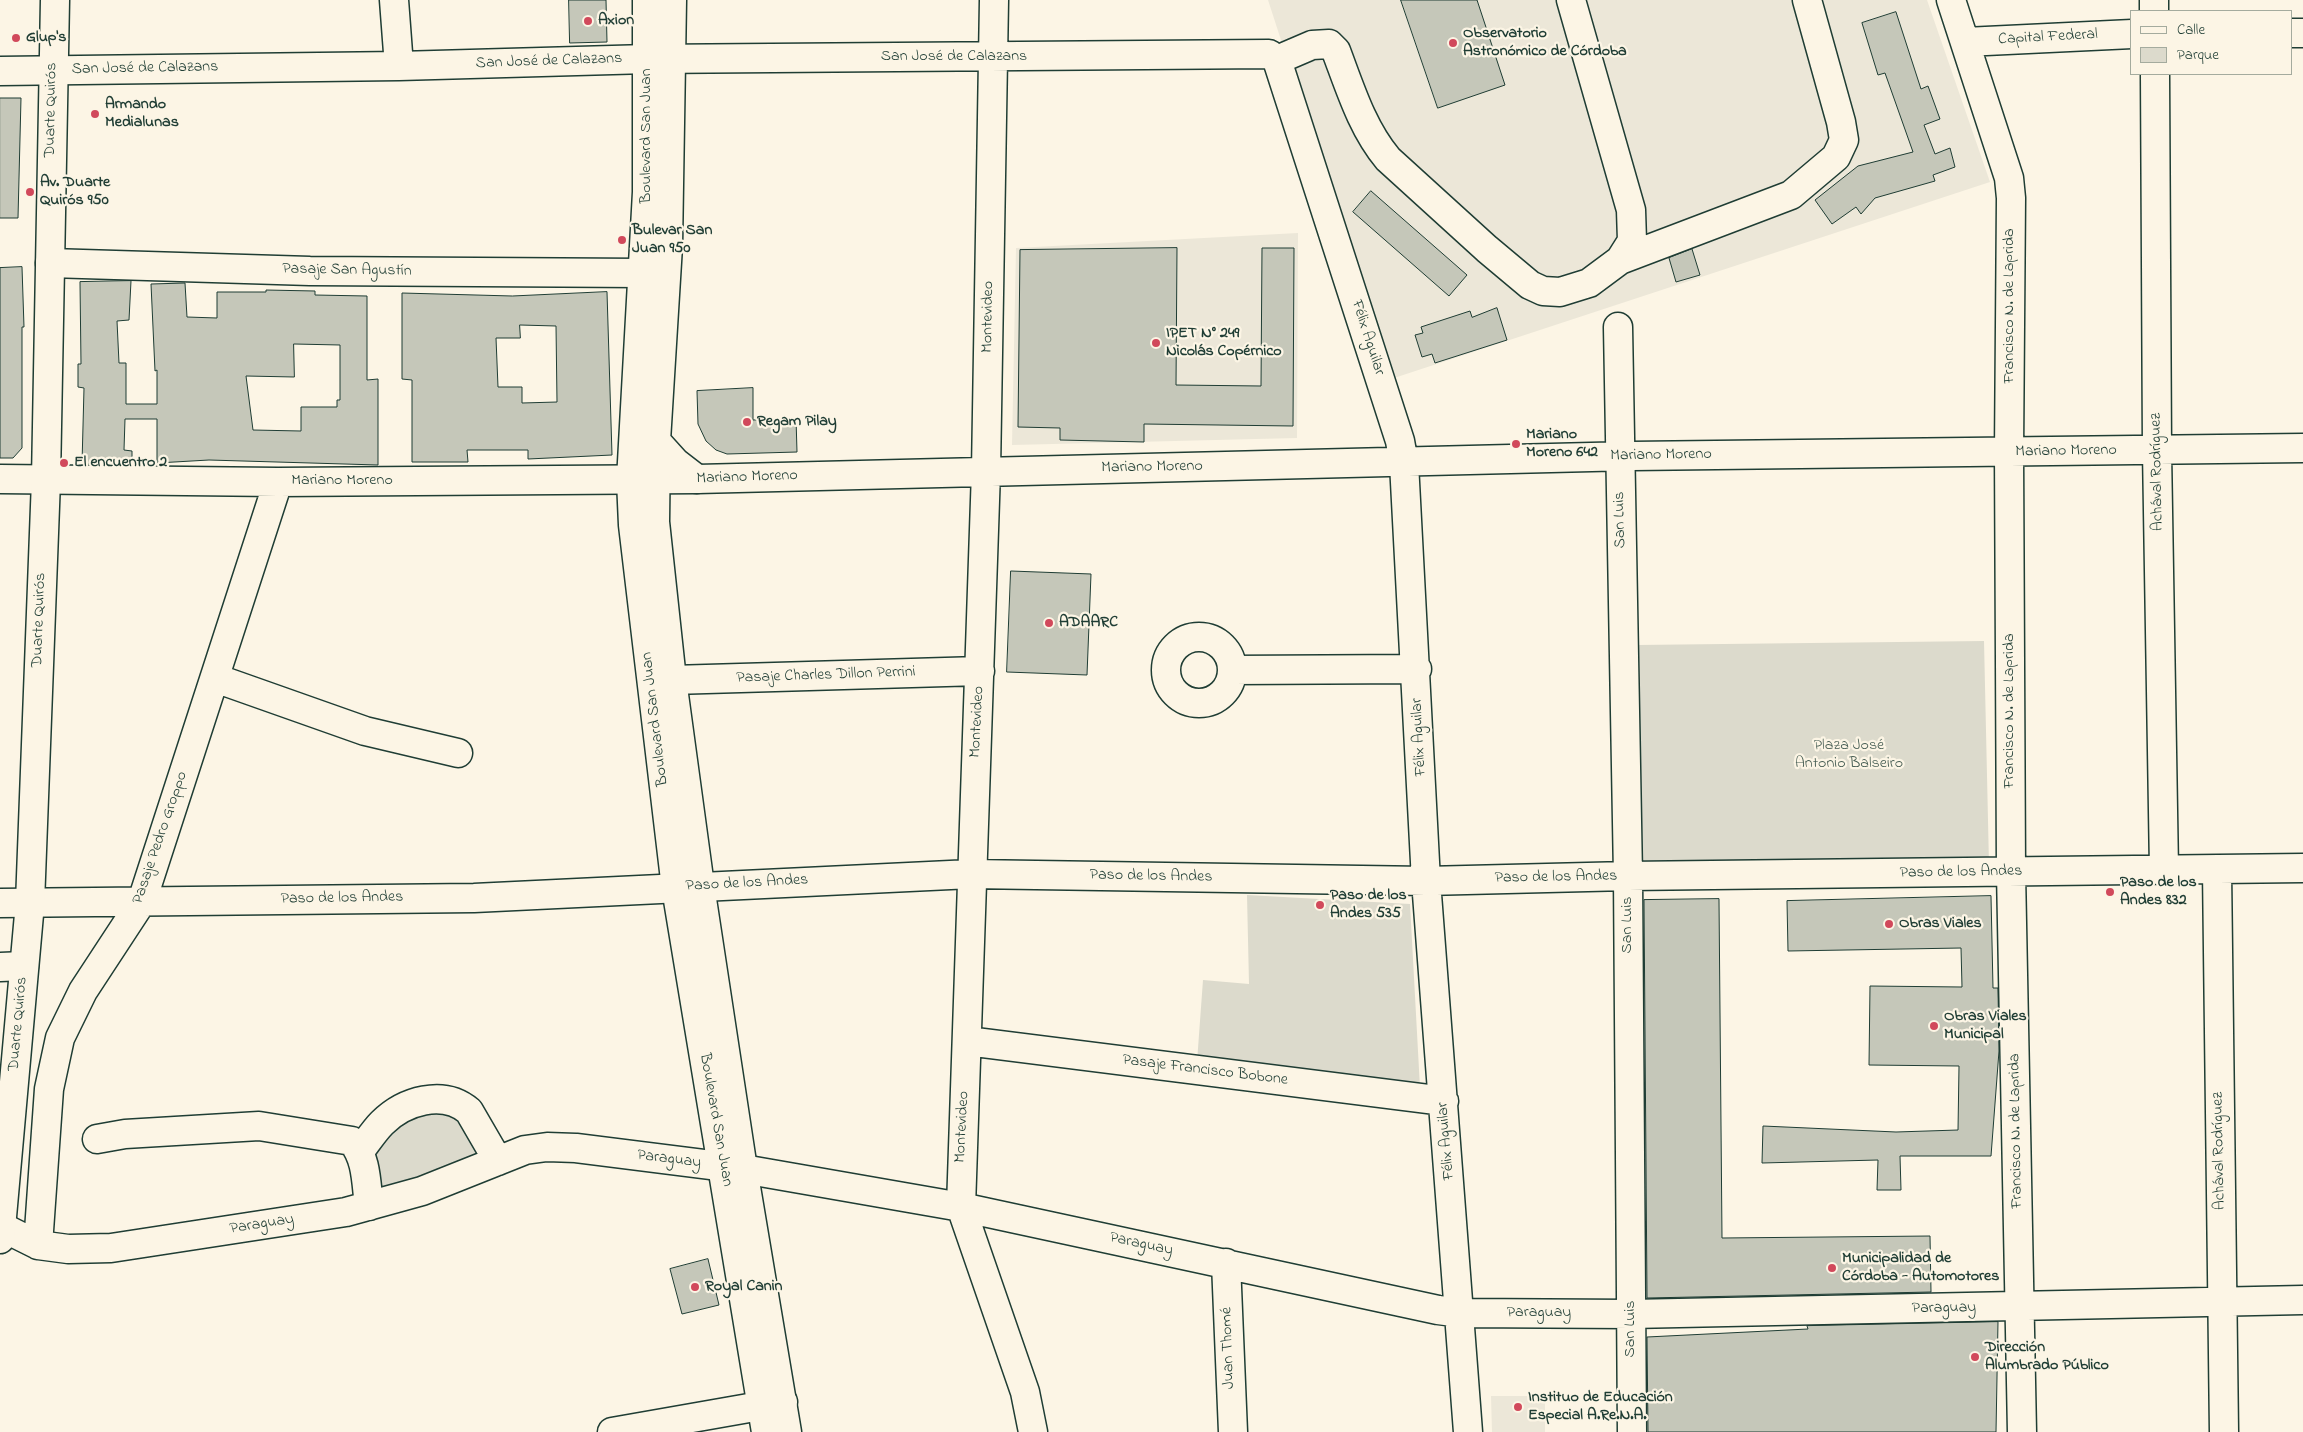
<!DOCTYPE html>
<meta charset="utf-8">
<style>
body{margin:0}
#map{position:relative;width:2303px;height:1432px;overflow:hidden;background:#fcf5e5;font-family:"Indie Flower",sans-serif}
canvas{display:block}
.legend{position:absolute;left:2130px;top:10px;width:162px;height:65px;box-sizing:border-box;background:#fcf5e5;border:1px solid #a4ab9e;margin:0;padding:6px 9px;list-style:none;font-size:15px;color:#1f3d34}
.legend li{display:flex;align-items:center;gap:10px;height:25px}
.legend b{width:25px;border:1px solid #a4ab9e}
</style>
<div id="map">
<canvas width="2303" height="1432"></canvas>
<ul class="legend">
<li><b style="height:6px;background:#fcf5e5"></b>Calle</li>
<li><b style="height:14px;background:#dcdacc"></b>Parque</li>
</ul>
</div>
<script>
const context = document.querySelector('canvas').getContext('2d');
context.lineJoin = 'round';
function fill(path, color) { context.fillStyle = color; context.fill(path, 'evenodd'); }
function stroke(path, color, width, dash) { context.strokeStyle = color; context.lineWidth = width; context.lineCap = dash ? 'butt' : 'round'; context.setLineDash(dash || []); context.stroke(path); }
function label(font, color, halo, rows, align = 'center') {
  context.font = font + ' "Indie Flower",sans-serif'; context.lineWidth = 4.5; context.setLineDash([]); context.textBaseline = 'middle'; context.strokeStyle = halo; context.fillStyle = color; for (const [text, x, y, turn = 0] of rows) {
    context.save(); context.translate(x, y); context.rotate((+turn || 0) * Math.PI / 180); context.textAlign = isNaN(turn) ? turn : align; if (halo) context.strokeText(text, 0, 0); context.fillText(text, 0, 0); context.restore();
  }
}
const built = new Path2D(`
 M1268 0H1927L1990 182 1391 379Z
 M1298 233 1297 438 1012 445 1016 248Z
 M1491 1396H1545V1432H1492Z`);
const green = new Path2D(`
 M1984 641 1989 865 1638 870 1637 645Z
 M1247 895 1410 904 1420 1088 1197 1062 1203 980 1249 984Z
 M422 1112H446L461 1123 482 1158 384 1191C381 1181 376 1170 374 1160 371 1138 405 1120 422 1112Z`);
const building = new Path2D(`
 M569 0H606L607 42 570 43Z
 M1401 0H1477L1505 85 1438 108Z
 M1896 12 1921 89 1928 86 1940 119 1924 125 1935 154 1950 148 1955 167 1933 175 1935 181 1875 198 1861 214 1856 207 1832 224 1815 200 1858 166 1913 152 1885 73 1878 75 1862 23Z
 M0 98H21L18 218H0Z
 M1371 191 1467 275 1449 296 1353 212Z
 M1177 248 1176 385 1261 386 1262 248H1294L1293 426 1144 424V442L1060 440V428L1018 427 1020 250Z
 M1692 249 1700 275 1676 282 1669 258Z
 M22 267 24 327H22V448L13 458H0V268Z
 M131 281 129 320 117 321 119 363H126V404H157V370L155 371 151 284 185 283 187 317 217 318V292H266V290L315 291V295L367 296V380L378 379V465L209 460 157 463V419H125L124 450 132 451V465L82 464 84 388 78 387V364H81L80 282ZM294 344 340 345V400H337V407H301V431L253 430 246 376 294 377Z
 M607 292 612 455 528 459V450H467L468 462H412V380L402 379V293L512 296ZM520 325 556 326 557 402 522 403V387H498L496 338H520Z
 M1497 308 1507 340 1435 363 1432 354 1422 357 1415 335 1423 333 1421 327 1470 311 1472 317Z
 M753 388V420L796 418 797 452 727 454 716 450 706 441 698 424 697 391Z
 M1011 571 1091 574 1087 675 1007 672Z
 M1991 896 1993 988H1998L1999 1051 1991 1156H1900L1901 1190H1877L1878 1160 1762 1163 1763 1126 1896 1132 1958 1130 1959 1066 1869 1065 1870 986 1962 987 1961 948 1788 951 1787 901Z
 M1719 899 1722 1238 1930 1236 1931 1292 1647 1298 1644 900Z
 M708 1259 719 1305 682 1314 670 1269Z
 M1998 1322 1996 1432H1648L1647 1337 1808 1329 1807 1326Z`);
const minor = new Path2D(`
 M394 0 399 66
 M994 0 986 471 961 1207 1025 1392 1033 1432
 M1571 0 1631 210 1632 241 1620 260
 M1951 0 2009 178 2011 198 2009 452 2011 872 2022 1432
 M2154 0V11
 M2292 33H2303
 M1965 42 2132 34
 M1277 60 1400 441 1404 463 1426 881 1468 1432
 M1277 60 1312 45 1329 44 1336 51C1350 88 1362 128 1388 159L1487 249 1530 285 1543 291 1560 292 1589 283 1620 260 1791 195 1836 157 1844 140 1841 122 1807 0
 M0 71 399 66 648 59 1269 54 1277 60
 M2155 74 2157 451 2164 870
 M50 263 310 271 644 273
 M1618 327 1628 876 1632 1432
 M0 479 278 482 697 479 1632 456 2303 448
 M1166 670a33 33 0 1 1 66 0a33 33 0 1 1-66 0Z
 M1232 670 1417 669
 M215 678 365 731 458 753
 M672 680 980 671
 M2217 870 2224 1432
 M0 903 474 898 971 874 1426 881 1628 876 2303 868
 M0 967 24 966
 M967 1041 1444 1101
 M97 1139 125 1134 259 1126 352 1141C367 1159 366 1183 369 1206
 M360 1151C367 1142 374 1131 382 1123 404 1101 443 1089 469 1111L498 1161
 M0 1226 38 1245 68 1249 111 1248 346 1212 422 1191 525 1150 547 1147 576 1148 743 1169 961 1207 1438 1310 1461 1313 1631 1314 2303 1300
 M38 1245 49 1089 60 1038 83 991 142 901 278 482
 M1226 1263 1233 1432
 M612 1432 783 1402`);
const major = new Path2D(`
 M647 0V192L631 480 633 525 676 888 766 1432
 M672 0 668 246 656 441 655 522 672 680 700 886 743 1169 787 1432
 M656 441 675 462 697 479
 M0 1239 30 903 46 480 55 0`);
const markers = [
 [588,21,5,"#d1495b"],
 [16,38,5,"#d1495b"],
 [1453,43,5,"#d1495b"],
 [95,114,5,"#d1495b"],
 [30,192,5,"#d1495b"],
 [622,240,5,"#d1495b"],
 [1156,343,5,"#d1495b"],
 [747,422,5,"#d1495b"],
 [1516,444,5,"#d1495b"],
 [64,463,5,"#d1495b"],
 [1049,623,5,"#d1495b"],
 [2110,892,5,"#d1495b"],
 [1320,905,5,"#d1495b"],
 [1889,924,5,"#d1495b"],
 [1934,1026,5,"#d1495b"],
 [1832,1268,5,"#d1495b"],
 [695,1287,5,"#d1495b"],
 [1975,1357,5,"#d1495b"],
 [1518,1407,5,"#d1495b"]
];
const poiNames = [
 ["Axion",598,21],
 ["Observatorio",1463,34],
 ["Astronómico de Córdoba",1463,52],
 ["Glup's",26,38],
 ["Armando",105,105],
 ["Medialunas",105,123],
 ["Av. Duarte",40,183],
 ["Quirós 950",40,201],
 ["Bulevar San",632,231],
 ["Juan 950",632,249],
 ["IPET N° 249",1166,334],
 ["Nicolás Copérnico",1166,352],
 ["Regam Pilay",757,422],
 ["Mariano",1526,435],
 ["Moreno 642",1526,453],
 ["El encuentro 2",74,463],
 ["ADAARC",1059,623],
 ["Paso de los",2120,883],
 ["Andes 832",2120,901],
 ["Paso de los",1330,896],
 ["Andes 535",1330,914],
 ["Obras Viales",1899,924],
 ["Obras Viales",1944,1017],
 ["Municipal",1944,1035],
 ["Municipalidad de",1842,1259],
 ["Córdoba - Automotores",1842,1277],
 ["Royal Canin",705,1287],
 ["Dirección",1985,1348],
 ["Alumbrado Público",1985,1366],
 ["Instituo de Educación",1528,1398],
 ["Especial A.Re.N.A.",1528,1416]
];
const streetNames = [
 ["Capital Federal",2048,38,-3],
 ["San José de Calazans",954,57],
 ["San José de Calazans",549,62,-2],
 ["San José de Calazans",145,69,-1],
 ["Duarte Quirós",52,110,-89],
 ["Boulevard San Juan",647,136,-90],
 ["Pasaje San Agustín",347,271,1],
 ["Francisco N. de Laprida",2010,306,-90],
 ["Montevideo",989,317,-89],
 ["Félix Aguilar",1367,338,72],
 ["Mariano Moreno",2066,452,-1],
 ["Mariano Moreno",1661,456,-1],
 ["Mariano Moreno",1152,468,-1],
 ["Achával Rodríguez",2158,472,-91],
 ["Mariano Moreno",747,478,-2],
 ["Mariano Moreno",342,481],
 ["San Luis",1621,520,-91],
 ["Duarte Quirós",40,620,-88],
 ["Pasaje Charles Dillon Perrini",826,676,-2],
 ["Francisco N. de Laprida",2010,711,-90],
 ["Boulevard San Juan",656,719,-97],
 ["Montevideo",978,722,-87],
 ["Félix Aguilar",1420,737,-93],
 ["Pasaje Pedro Groppo",161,838,-71],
 ["Paso de los Andes",1961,873,-1],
 ["Paso de los Andes",1151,877,1],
 ["Paso de los Andes",1556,878,-1],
 ["Paso de los Andes",747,884,-3],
 ["Paso de los Andes",342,899,-1],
 ["San Luis",1628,925,-90],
 ["Duarte Quirós",19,1024,-85],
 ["Pasaje Francisco Bobone",1205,1071,7],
 ["Boulevard San Juan",715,1120,80],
 ["Montevideo",963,1127,-87],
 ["Francisco N. de Laprida",2017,1131,-91],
 ["Félix Aguilar",1447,1141,-95],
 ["Achával Rodríguez",2220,1151,-91],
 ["Paraguay",669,1160,7],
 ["Paraguay",262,1225,-9],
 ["Paraguay",1141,1245,12],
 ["Paraguay",1944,1309,-1],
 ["Paraguay",1539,1313],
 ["San Luis",1631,1329,-90],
 ["Juan Thomé",1229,1348,-92]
];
const parkNames = [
 ["Plaza José",1849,746],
 ["Antonio Balseiro",1849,764]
];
fill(built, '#ece7d8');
fill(green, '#dcdacc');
fill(building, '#c5c7b9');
stroke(building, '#1f3d34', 1);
stroke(minor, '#1f3d34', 31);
stroke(major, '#1f3d34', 31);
stroke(minor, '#fcf5e5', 28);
stroke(major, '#fcf5e5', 28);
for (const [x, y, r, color] of markers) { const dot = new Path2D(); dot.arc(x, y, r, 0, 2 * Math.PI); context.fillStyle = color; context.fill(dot); stroke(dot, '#fcf5e5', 2); }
label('bold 16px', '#1f3d34', '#fcf5e5', poiNames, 'left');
label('16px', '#1f3d34', '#fcf5e5', streetNames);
label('16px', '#455c52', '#fcf5e5', parkNames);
</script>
